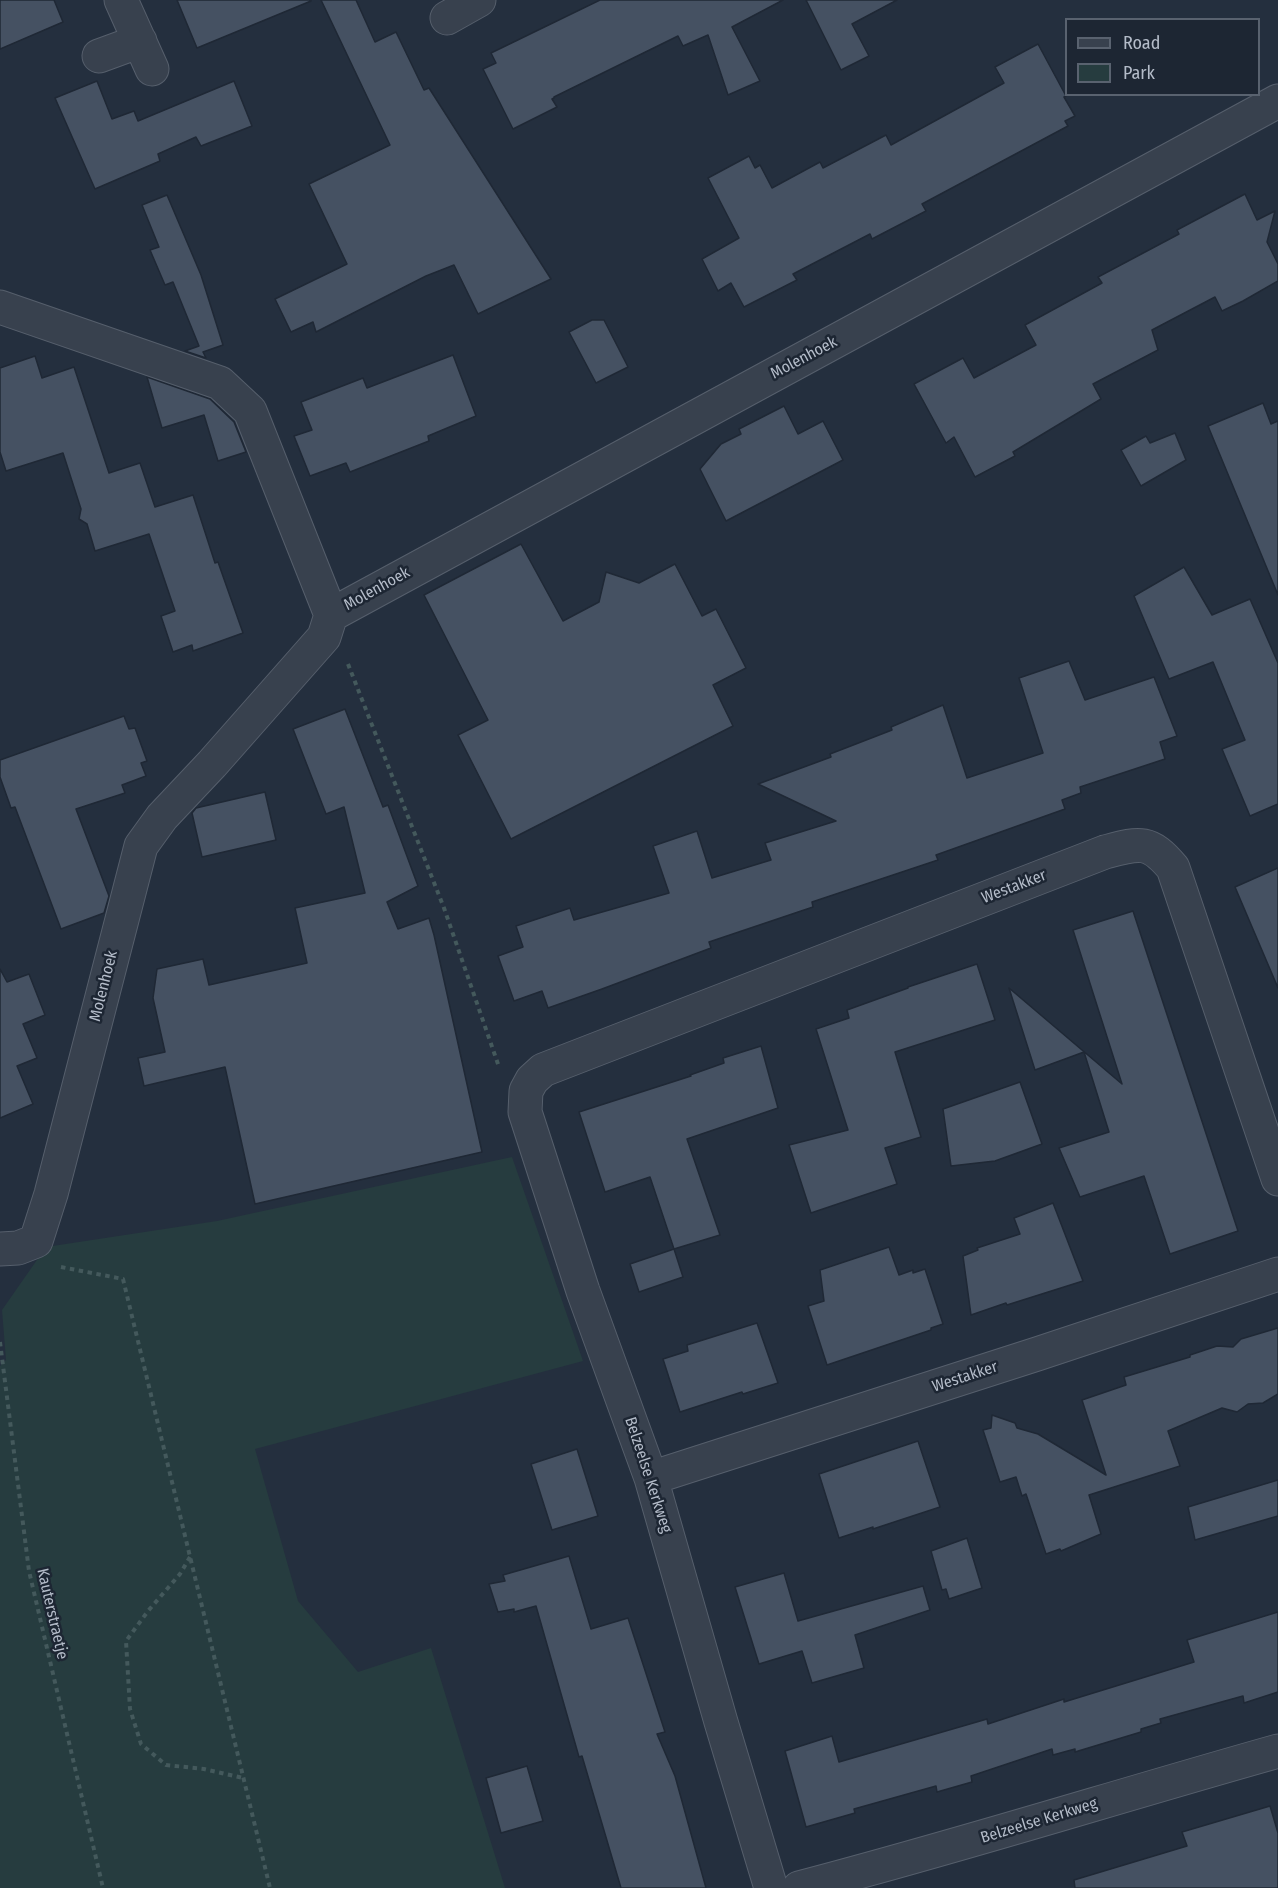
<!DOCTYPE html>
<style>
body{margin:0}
#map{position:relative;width:1278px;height:1888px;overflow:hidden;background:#242f3e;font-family:"Fira Sans Condensed",sans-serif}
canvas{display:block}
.legend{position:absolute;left:1065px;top:18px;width:195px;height:78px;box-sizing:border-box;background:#1d2633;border:2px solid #59626f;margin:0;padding:8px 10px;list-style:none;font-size:18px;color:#b4bcc9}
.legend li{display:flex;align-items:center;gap:12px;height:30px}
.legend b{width:30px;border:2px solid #59626f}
</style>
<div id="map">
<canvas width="1278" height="1888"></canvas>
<ul class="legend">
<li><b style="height:8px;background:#38414e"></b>Road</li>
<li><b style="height:16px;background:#263c3f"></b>Park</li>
</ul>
</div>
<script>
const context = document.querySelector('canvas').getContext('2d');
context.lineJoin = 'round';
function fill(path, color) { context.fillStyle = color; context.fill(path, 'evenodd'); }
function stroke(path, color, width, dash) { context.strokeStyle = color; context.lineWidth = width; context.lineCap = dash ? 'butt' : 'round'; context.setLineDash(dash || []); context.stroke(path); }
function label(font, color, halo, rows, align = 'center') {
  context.font = font + ' "Fira Sans Condensed",sans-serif'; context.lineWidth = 5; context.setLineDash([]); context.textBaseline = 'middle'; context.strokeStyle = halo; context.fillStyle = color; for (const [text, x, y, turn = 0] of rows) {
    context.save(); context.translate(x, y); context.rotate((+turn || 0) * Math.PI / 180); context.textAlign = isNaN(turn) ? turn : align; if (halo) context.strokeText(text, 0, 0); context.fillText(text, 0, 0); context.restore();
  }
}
const green = new Path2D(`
 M512 1157 583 1361 255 1449 298 1601 358 1672 431 1648 505 1888H0V1366L6 1360 2 1310 46 1247 217 1221Z`);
const building = new Path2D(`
 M0 0H54L63 22 0 49Z
 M177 0H311V1L197 48Z
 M321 0H356L375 42 396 32 424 90 429 88 551 279 478 314 454 265 426 276 316 332 313 322 291 332 275 299 347 264 309 184 390 145Z
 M600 0H783L732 27 760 81 728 95 708 35 683 46 678 36 554 97V98L552 99 557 107 513 129 483 69 496 63 491 53Z
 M806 0H897L852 24 869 56 841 70Z
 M1038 44 1066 96 1064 97 1075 116 1065 121 1068 126 922 204 926 211 872 239 870 234 793 274 797 280 744 307 731 283 718 291 702 259 739 238 708 178 749 156 755 168 760 165 772 188 820 162 823 168 886 135 891 145 1004 83 995 67Z
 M97 81 112 119 134 111 138 121 234 81 252 126 201 146 196 137 158 154 160 161 95 189 55 98Z
 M1245 194 1257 220 1275 211 1267 242 1278 264V281L1243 301 1222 311 1215 297 1152 330 1158 350 1093 384 1101 399 1013 452 1015 456 975 477 954 437 946 443 914 384 963 358 974 378 1036 345 1025 325 1102 283 1098 277 1179 234 1177 230Z
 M167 195 201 275 223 345 203 352 206 358 185 351 199 346 173 282 165 285 150 250 159 247 142 205Z
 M592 320H604L628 367 596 383 569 332Z
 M453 355 476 416 428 436 429 441 350 472 346 463 310 476 294 436 312 430 301 402 363 378 367 388Z
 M35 356 42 378 74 367 109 473 140 463 155 507 193 495 215 563 218 562 243 633 193 651 192 645 173 652 161 616 175 611 149 534 95 551 87 524 79 519 81 509 63 453 6 471 0 452V368Z
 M147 377 210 399 234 422 246 452 218 461 204 415 162 428Z
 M1263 403 1271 424 1278 421V595L1208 426Z
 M784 406 798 434 823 421 843 460 726 521 700 469 721 444 741 434 739 429Z
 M1175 433 1186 460 1141 486 1121 450 1146 436 1150 443Z
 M521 544 563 621 599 602 606 572 639 583 675 564 702 616 716 609 746 668 713 685 733 726 511 839 458 735 488 720 424 595Z
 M1184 567 1212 615 1250 599 1278 663V804L1250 816 1222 749 1245 740 1213 662 1169 679 1134 596Z
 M1069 661 1085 700 1154 677 1177 736 1160 742 1165 759 1080 787 1081 793 1062 800 1065 809 936 855 938 860 812 902 813 907 709 942 711 948 602 989 548 1008 542 991 514 1001 498 956 523 947 516 926 570 908 574 920 669 893 653 846 697 831 712 878 771 860 765 843 836 821 758 784 831 757 830 754 892 730 891 727 943 705 967 778 1043 753 1019 678Z
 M345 709 383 807 388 805 418 886 387 902 398 929 429 918 434 935 482 1152 255 1204 225 1067 144 1086 138 1058 165 1052 153 998 157 969 203 959 209 985 307 963 295 908 365 893 344 807 326 814 293 729Z
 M124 716 129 729 135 728 147 761 141 763 146 776 122 785 125 793 76 809 109 896 104 913 61 929 15 807 11 808 0 777V760Z
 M265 792 276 840 202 857 192 813 196 808Z
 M1278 868V988L1235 887Z
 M1133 911 1238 1231 1170 1254 1144 1176 1080 1197 1059 1148 1109 1132 1084 1052 1035 1070 1009 988 1122 1084 1073 930Z
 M977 964 995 1020 895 1052 921 1137 885 1148 897 1184 811 1213 789 1145 848 1130 816 1029 849 1018 847 1010 908 988V987Z
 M0 969 7 982 29 974 45 1015 23 1024 37 1058 17 1066 33 1104 0 1118Z
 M761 1046 778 1108 687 1139 720 1235 674 1249 683 1277 639 1292 630 1264 674 1249 650 1177 605 1192 579 1112 691 1076 690 1075 724 1063 723 1058Z
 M1020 1082 1042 1144 995 1161 951 1166 943 1109Z
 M1053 1203 1083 1281 1007 1305 1006 1303 971 1315 963 1256 978 1250 977 1248 1020 1234 1014 1218Z
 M889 1247 899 1275 913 1270V1273L925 1269 943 1324 931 1328V1330L827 1365 808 1306 824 1301 820 1270Z
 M757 1323 778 1383 743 1394 742 1392 680 1412 663 1359 688 1351 687 1345Z
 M1278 1328V1394L1263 1403 1248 1404 1237 1412 1222 1408 1168 1431 1180 1466 1089 1495 1101 1534 1061 1551 1060 1549 1046 1554 1026 1494 1022 1496 1016 1477 1000 1482 983 1430 991 1428 992 1415 1015 1423 1017 1428 1038 1434 1106 1475 1082 1400 1126 1385 1124 1377 1190 1357V1355L1217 1346 1233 1347 1241 1339Z
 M918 1441 940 1507 873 1529V1527L839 1538 819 1474Z
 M577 1449 598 1516 552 1530 531 1464Z
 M1278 1480V1516L1195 1540 1188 1507Z
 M967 1538 982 1588 949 1599 946 1589 942 1590 931 1551Z
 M569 1556 591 1629 628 1618 665 1732 657 1734 675 1776 706 1888H621L582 1756 579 1757 536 1606 514 1612V1609L498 1612 489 1584 505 1581 503 1575Z
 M784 1573 798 1621 923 1586 930 1610 855 1635 864 1668 812 1683 802 1651 759 1664 735 1587Z
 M1278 1612V1692L1244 1703 1243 1696 1160 1719 1161 1723 1141 1729V1732L1075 1752V1749L1053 1755 1052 1749 971 1776 972 1782 937 1792 936 1786 854 1809 855 1813 806 1827 785 1751 832 1736 839 1762 987 1719 988 1724 1064 1699V1702L1194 1662 1187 1640Z
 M527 1766 543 1821 501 1833 486 1778Z
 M1270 1806 1278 1833V1888H1075L1074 1880 1187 1846 1182 1832Z`);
const path = new Path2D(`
 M348 664 444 908 499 1067
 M61 1267 123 1279 270 1888
 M0 1342 29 1571 103 1888
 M190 1557 180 1574 148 1611 126 1641 130 1709 141 1744 166 1765 204 1769 243 1778`);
const street = new Path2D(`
 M121 0 152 69
 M447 18 479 0
 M99 56 140 41
 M0 307 220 383 250 411 331 615 324 637 212 764 162 817 141 846 51 1194 36 1241 18 1248 0 1249
 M331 615 1278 101
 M651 1478 1037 1354 1278 1274
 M771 1888 721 1722 651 1478 583 1291 525 1112 526 1091 532 1080 543 1070 1105 852C1139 843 1149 839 1173 868L1278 1179
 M799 1888C960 1846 1118 1796 1278 1751`);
const streetNames = [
 ["Molenhoek",804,358,-28],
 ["Molenhoek",377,589,-29],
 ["Westakker",1014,887,-21],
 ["Molenhoek",104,986,-76],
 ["Westakker",965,1377,-18],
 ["Belzeelse Kerkweg",648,1475,72],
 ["Kauterstraetje",52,1614,77],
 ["Belzeelse Kerkweg",1039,1821,-17]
];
fill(green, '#263c3f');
fill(building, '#455162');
stroke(building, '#1f2835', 1.5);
stroke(street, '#565f6c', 35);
stroke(path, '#44595c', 4, [4.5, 4.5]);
stroke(street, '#38414e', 33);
label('16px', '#b4bcc9', '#1d2633', streetNames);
</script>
